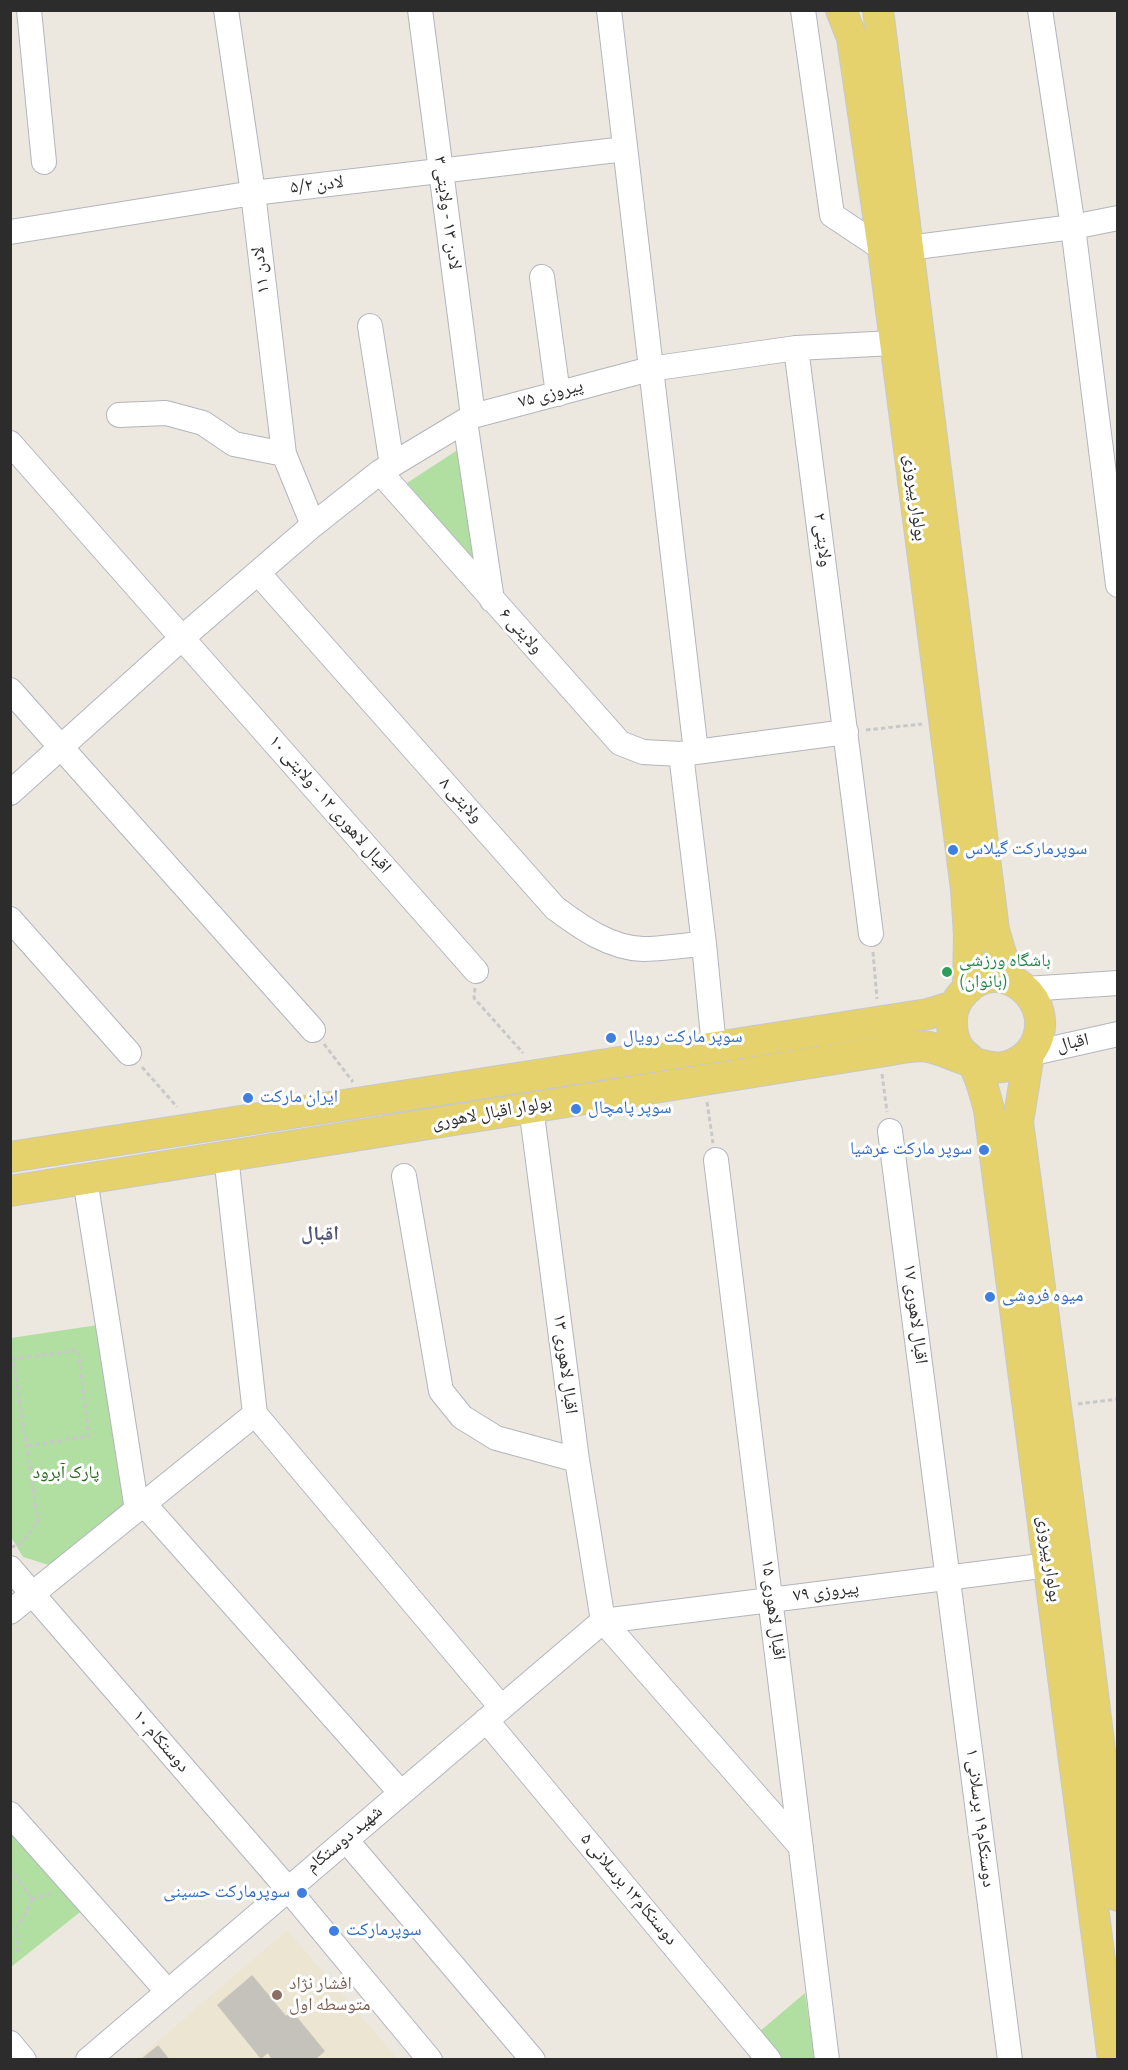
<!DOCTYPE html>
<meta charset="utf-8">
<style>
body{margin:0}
#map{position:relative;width:1128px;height:2070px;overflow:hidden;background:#ece8e0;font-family:"Source Sans 3",sans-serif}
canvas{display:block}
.frame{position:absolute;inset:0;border:12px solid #2c2c2c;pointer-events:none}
</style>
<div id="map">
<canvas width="1128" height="2070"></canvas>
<div class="frame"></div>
</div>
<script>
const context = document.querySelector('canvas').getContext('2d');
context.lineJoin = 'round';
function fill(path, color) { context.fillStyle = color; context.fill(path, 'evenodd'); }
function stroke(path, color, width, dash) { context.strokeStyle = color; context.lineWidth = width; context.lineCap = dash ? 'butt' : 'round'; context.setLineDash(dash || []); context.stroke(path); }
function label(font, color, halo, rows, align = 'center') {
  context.font = font + ' "Source Sans 3","Noto Naskh Arabic",sans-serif'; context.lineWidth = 6; context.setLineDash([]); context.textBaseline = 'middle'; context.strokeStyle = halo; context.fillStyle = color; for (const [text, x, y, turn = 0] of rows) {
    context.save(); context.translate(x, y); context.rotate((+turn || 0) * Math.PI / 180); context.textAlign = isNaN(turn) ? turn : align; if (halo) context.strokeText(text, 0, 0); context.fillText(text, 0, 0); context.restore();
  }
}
const education = new Path2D(`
 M287 1930 398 2059 136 2060Z`);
const green = new Path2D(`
 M459 449 478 566 407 483Z
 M98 1325 128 1504 49 1565 23 1557 11 1537V1338Z
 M11 1828 84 1909 11 1967Z
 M805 1993 815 2059H783L759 2032Z`);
const building = new Path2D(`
 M252 1976 286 2017 292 2012 324 2051 314 2060H273L268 2052 261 2058 218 2005Z
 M158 2046 169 2060H141Z`);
const path = new Path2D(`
 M866 730 922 724
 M873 952 877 999
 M475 988 474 998 523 1053
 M324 1044 353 1082
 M142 1067 177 1107
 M882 1074 887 1112
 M707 1102 713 1143
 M1078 1404 1118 1399
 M11 1547 21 1544 38 1521 13 1359 78 1350 89 1436 27 1446
 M10 1869 32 1899 27 1911 16 1928 18 1952
 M32 1899 53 1893`);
const minor = new Path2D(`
 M29 10 44 162
 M226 10 253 193 284 454 313 525
 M420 10 473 416
 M609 10 696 752
 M803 10 832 215 883 249
 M1040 10 1073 227 1118 585
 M10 232 253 193 625 149
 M908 248 1073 227 1118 218
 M542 277 558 394
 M370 326 392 465
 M796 348 871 934
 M119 415 166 413 203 423 234 444 284 454
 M465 421 492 600
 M10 443 476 971
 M380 472 620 743 643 752 681 754 846 732
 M258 573 555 908C582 928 610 948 643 949 663 949 684 945 704 944
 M10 690 313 1030
 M681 754 704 944 714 1047
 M10 793 182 638 313 525 380 472 473 416 650 369 796 348 894 343
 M10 919 129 1053
 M1026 989 1118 983
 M1029 1054 1118 1034
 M531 1107 577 1460 603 1621
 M890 1131 1010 2060
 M226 1156 255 1414
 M716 1160 827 2060
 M404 1176 441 1391 462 1417 496 1438 577 1460
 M85 1179 137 1510
 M255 1414 501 1707
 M144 1504 401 1793
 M10 1568 288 1889 430 2060
 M10 1612 255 1414
 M603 1621 1049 1565
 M603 1621 801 1847
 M486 1720 769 2060
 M10 1814 168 1992
 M346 1840 533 2060
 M10 2043 24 2060
 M88 2060 603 1621`);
const major = new Path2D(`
 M841 10 852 38 883 249 966 889 969 935 968 988
 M878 10 994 930 1009 980
 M1029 1054 1018 1122 1077 1565 1118 1896
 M10 1157 928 1014 954 1006
 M10 1191 879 1052C894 1050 915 1044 929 1047 952 1052 986 1073 1008 1066 1018 1063 1027 1057 1033 1048 1061 1002 1000 952 965 991 956 1000 951 1012 952 1024 952 1033 955 1043 960 1050 964 1055 970 1058 973 1063 981 1078 985 1094 989 1110L1113 2060`);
const markers = [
 [953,850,6,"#3f7fe0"],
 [947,972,6,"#2e9e5b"],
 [611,1038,6,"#3f7fe0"],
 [248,1098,6,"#3f7fe0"],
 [576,1109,6,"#3f7fe0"],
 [984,1150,6,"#3f7fe0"],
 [990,1297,6,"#3f7fe0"],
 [302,1893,6,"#3f7fe0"],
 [334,1931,6,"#3f7fe0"],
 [277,1995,6,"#8d6e63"]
];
const streetNames = [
 ["لادن ۵/۲",317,186,-6],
 ["لادن ۱۳ - ولایتی ۳",446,213,82],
 ["لادن ۱۱",262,270,-97],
 ["پیروزی ۷۵",551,395,-15],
 ["بولوار پیروزی",914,498,83],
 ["ولایتی ۲",821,540,83],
 ["ولایتی ۶",520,632,48],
 ["ولایتی ۸",460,801,48],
 ["اقبال لاهوری ۱۲ - ولایتی ۱۰",329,805,49],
 ["اقبال",1073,1044,-13],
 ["بولوار اقبال لاهوری",492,1114,-10],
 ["اقبال لاهوری ۱۷",914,1314,83],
 ["اقبال لاهوری ۱۳",564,1364,83],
 ["بولوار پیروزی",1048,1559,82],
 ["پیروزی ۷۹",826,1593,-7],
 ["اقبال لاهوری ۱۵",772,1610,83],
 ["دوستکام ۱۰",160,1742,49],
 ["دوستکام۱۹ برسلانی ۱",979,1818,83],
 ["شهید دوستکام",345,1840,-40],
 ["دوستکام۱۳ برسلانی ۵",628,1890,50]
];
const shopNames = [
 ["سوپرمارکت گیلاس",965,850],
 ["سوپر مارکت رویال",623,1038],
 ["ایران مارکت",260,1098],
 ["سوپر‌ پامچال",588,1109],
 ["سوپر مارکت عرشیا",972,1150,"right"],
 ["میوه فروشی",1002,1297],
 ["سوپرمارکت حسینی",290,1893,"right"],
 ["سوپرمارکت",346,1931]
];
const leisureNames = [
 ["باشگاه ورزشی",959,962],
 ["(بانوان)",959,983]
];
const parkNames = [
 ["پارک آبرود",66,1474]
];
const educationNames = [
 ["افشار نژاد",289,1985],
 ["متوسطه اول",289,2006]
];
const neighbourhoodNames = [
 ["اقبال",320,1236]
];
fill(education, '#ece5d1');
fill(green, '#b1dea1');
fill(building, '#c5c2bb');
stroke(building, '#c8c4b9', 1.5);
stroke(minor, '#b3b5be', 26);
stroke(major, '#c8c8c8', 32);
stroke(path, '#c8c8c8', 3, [4.5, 3]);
stroke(minor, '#fff', 24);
stroke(major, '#e5d26c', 30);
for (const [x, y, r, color] of markers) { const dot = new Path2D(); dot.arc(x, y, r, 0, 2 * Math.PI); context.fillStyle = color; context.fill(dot); stroke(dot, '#fff', 2); }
label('18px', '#2c2c2c', '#fff', streetNames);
label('18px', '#366cbe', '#fff', shopNames, 'left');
label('18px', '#27864d', '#fff', leisureNames, 'left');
label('18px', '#2a6421', '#fff', parkNames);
label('18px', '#785e54', '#fff', educationNames, 'left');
label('bold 20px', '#505479', '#fff', neighbourhoodNames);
</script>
